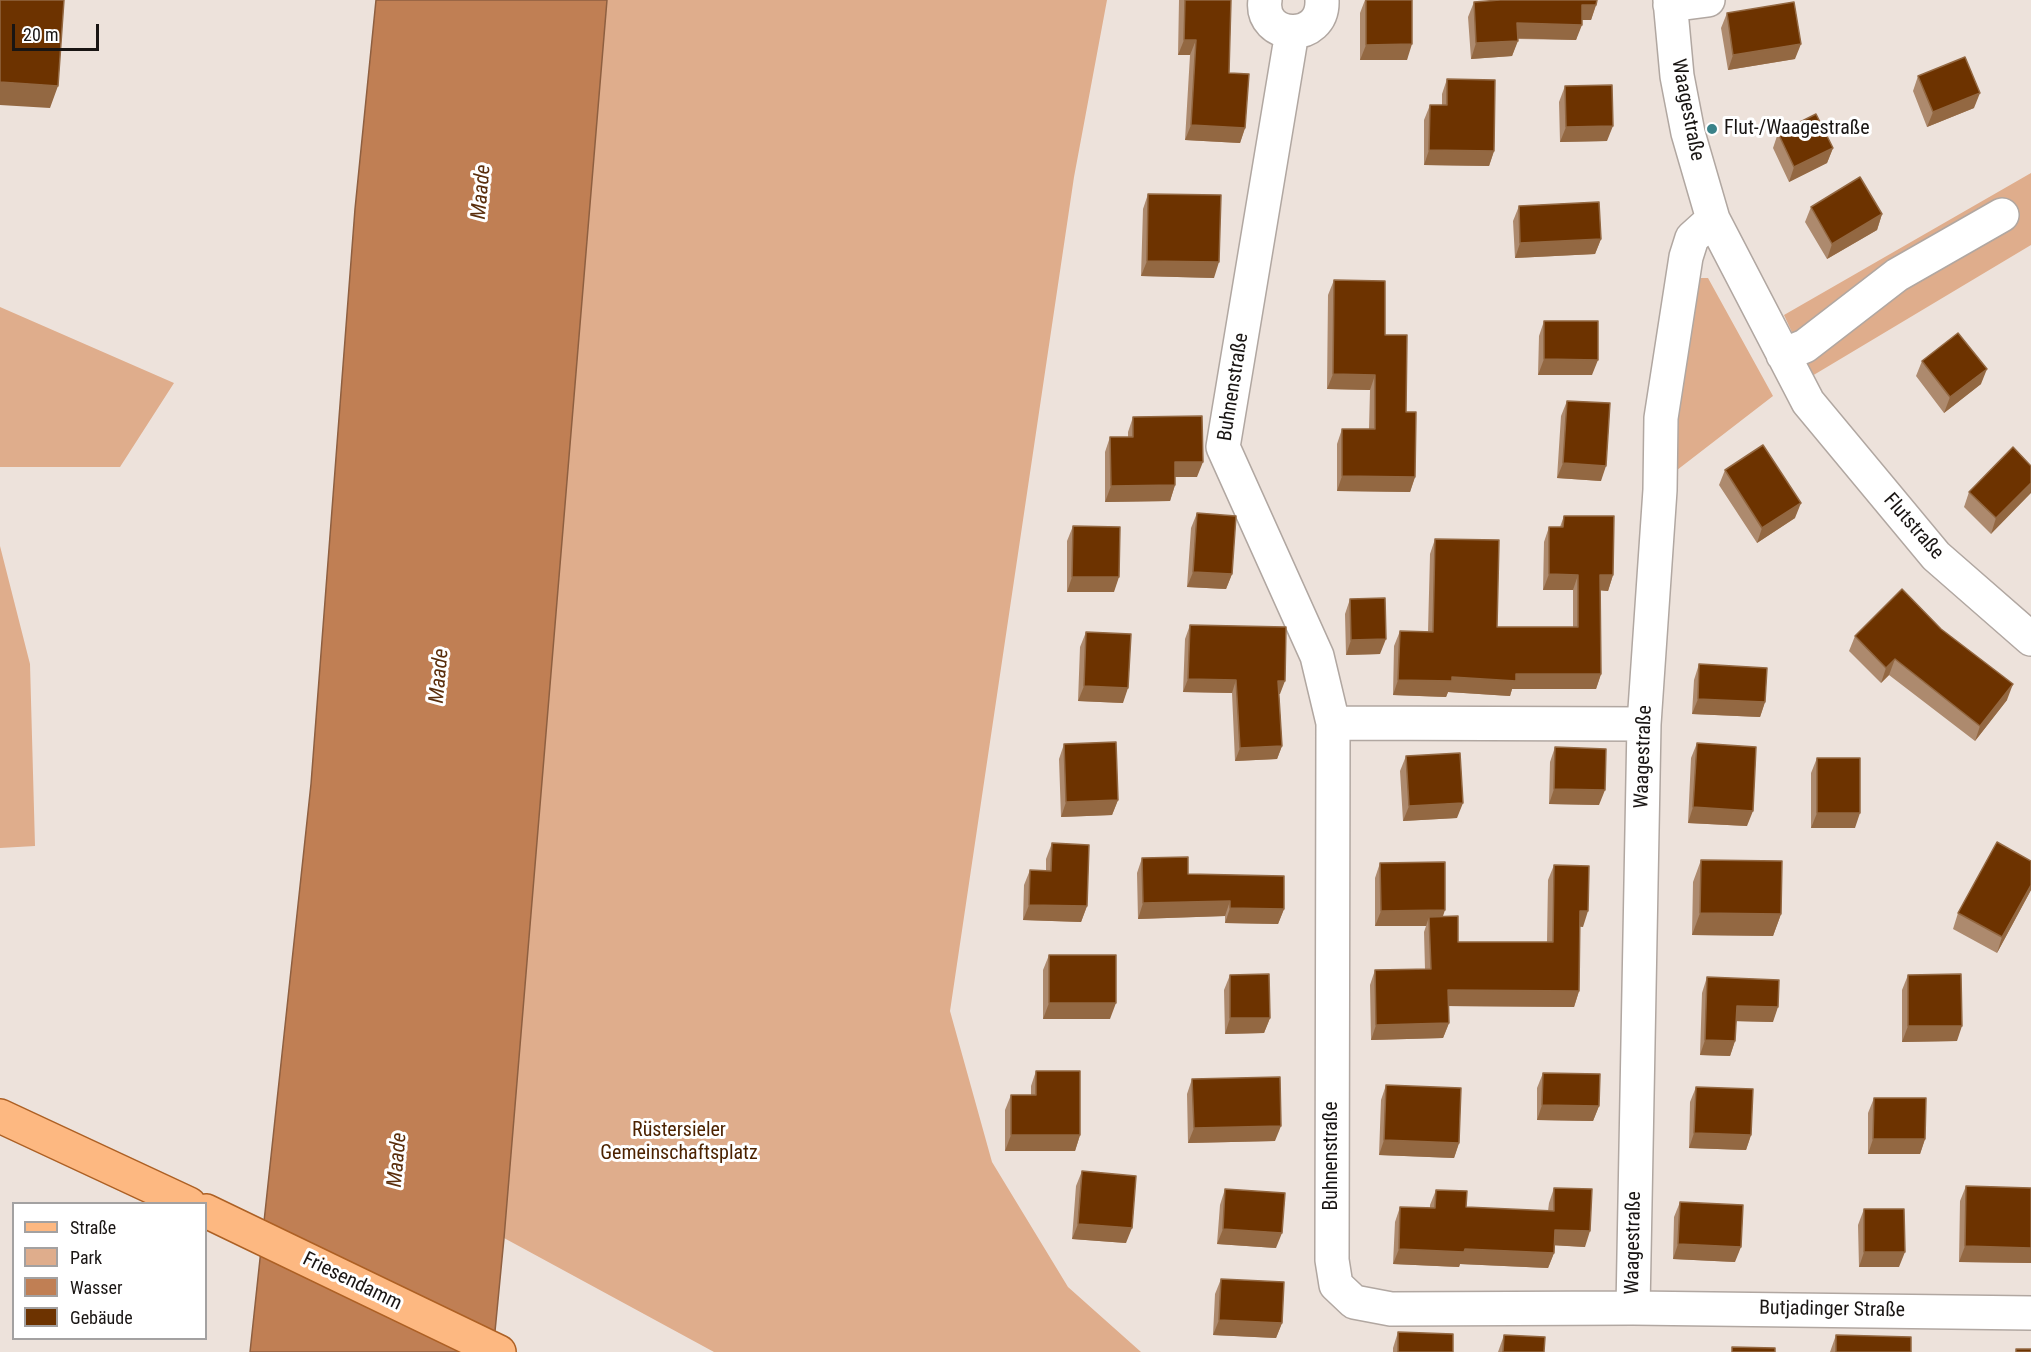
<!DOCTYPE html>
<meta charset="utf-8">
<style>
body{margin:0}
#map{position:relative;width:2031px;height:1352px;overflow:hidden;background:#ede2db;font-family:"Roboto Condensed",sans-serif}
canvas{display:block}
.legend{position:absolute;left:12px;top:1202px;width:195px;height:138px;box-sizing:border-box;background:#fff;border:2px solid #a3a1a1;margin:0;padding:8px 10px;list-style:none;font-size:18px;color:#191513}
.legend li{display:flex;align-items:center;gap:12px;height:30px}
.legend b{width:30px;border:2px solid #a3a1a1}
.scale{position:absolute;left:12px;top:24px;width:87px;height:27px;box-sizing:border-box;border:3px solid #191513;border-top:0;padding-left:8px;font-size:18px;line-height:21px;white-space:nowrap;color:#191513;-webkit-text-stroke:4px #fff;paint-order:stroke}
</style>
<div id="map">
<canvas width="2031" height="1352"></canvas>
<ul class="legend">
<li><b style="height:8px;background:#fdb881"></b>Straße</li>
<li><b style="height:16px;background:#dfad8c"></b>Park</li>
<li><b style="height:16px;background:#c07f54"></b>Wasser</li>
<li><b style="height:16px;background:#6d3300"></b>Gebäude</li>
</ul>
<div class="scale">20 m</div>
</div>
<script>
const context = document.querySelector('canvas').getContext('2d');
context.lineJoin = 'round';
function fill(path, color) { context.fillStyle = color; context.fill(path, 'evenodd'); }
function stroke(path, color, width, dash) { context.strokeStyle = color; context.lineWidth = width; context.lineCap = dash ? 'butt' : 'round'; context.setLineDash(dash || []); context.stroke(path); }
function label(font, color, halo, rows, align = 'center') {
  context.font = font + ' "Roboto Condensed",sans-serif'; context.lineWidth = 6; context.setLineDash([]); context.textBaseline = 'middle'; context.strokeStyle = halo; context.fillStyle = color; for (const [text, x, y, turn = 0] of rows) {
    context.save(); context.translate(x, y); context.rotate((+turn || 0) * Math.PI / 180); context.textAlign = isNaN(turn) ? turn : align; if (halo) context.strokeText(text, 0, 0); context.fillText(text, 0, 0); context.restore();
  }
}
const green = new Path2D(`
 M607 0H1107L1074 177 950 1011 992 1162 1068 1287 1141 1352H714L504 1238Z
 M2031 173V245L1812 376 1784 315Z
 M1688 278H1708L1773 396 1668 477Z
 M0 307 174 383 120 467H0Z
 M0 546 30 664 35 846 0 848Z`);
const water = new Path2D(`
 M376 0H607L504 1238 493 1352H250L311 784 355 209Z`);
const minor = new Path2D(`
 M1265 0C1259 40 1324 44 1322 0
 M1670 0 1677 76 1688 133 1713 219 1808 402 1936 556 2031 639
 M1670 5 1708 0
 M1292 32 1223 447 1317 656 1333 723 1332 1260 1336 1285 1354 1302 1391 1309 1633 1308 2031 1313
 M1783 355 1805 346 1897 275 2002 215
 M1333 723 1644 724
 M1633 1308 1644 724 1660 490 1661 418 1686 257 1692 238 1713 219`);
const major = new Path2D(`
 M0 1116 189 1204
 M206 1211 499 1352`);
const wall = new Path2D(`
 M1179 0H1231L1229 73 1245 128 1240 143 1185 140 1190 55H1178Z
 M1365 0H1412L1407 60H1360V13Z
 M1474 2 1596 5 1591 20H1582L1576 40 1518 39 1512 56 1471 59 1468 17Z
 M1727 13 1795 59 1728 70 1721 28Z
 M1918 76 1974 108 1927 127 1913 91Z
 M1447 79 1494 151 1489 166 1424 165V120L1430 105H1442V94Z
 M1565 86 1607 141 1560 142 1559 102Z
 M1778 133 1833 148 1827 163 1789 182 1773 148Z
 M1148 194 1214 278 1141 276 1143 209Z
 M1519 206 1601 239 1595 254 1515 258 1513 221Z
 M1811 207 1882 214 1877 230 1827 259 1805 222Z
 M1334 280 1385 335 1406 412 1415 477 1410 492 1337 491V444L1342 429H1369L1370 390 1327 389 1328 295Z
 M1544 321 1592 375H1538L1539 336Z
 M1922 361 1981 384 1944 413 1916 376Z
 M1567 401 1601 481 1557 478 1561 416Z
 M1133 417 1197 477H1175V485L1170 501 1105 502V452L1110 437H1128V432Z
 M2031 466 1991 534 1964 507 1969 492Z
 M1725 470 1795 518 1757 543 1719 485Z
 M1197 513 1232 574 1226 589 1187 587 1191 528Z
 M1564 516 1613 575 1608 591 1600 590 1601 674 1596 689H1512L1510 696 1448 692 1446 697 1393 695 1394 646 1400 631 1428 632 1430 554 1435 539 1497 627H1573V590H1543L1544 542 1549 527H1560Z
 M1073 526 1114 592H1067V541Z
 M1350 599 1380 654 1346 655 1345 614Z
 M1190 625 1280 694H1279L1282 746 1277 759 1235 761 1232 693 1183 692 1185 639Z
 M1086 632 1123 703 1078 701 1080 647Z
 M1855 636 2007 700 1975 741 1889 675 1881 683 1849 651Z
 M1699 664 1765 702 1760 717 1692 714 1694 680Z
 M1697 743 1747 826 1688 823 1691 758Z
 M1064 744 1118 800 1112 815 1061 817 1059 759Z
 M1555 747 1599 805 1549 804 1550 762Z
 M1406 756 1457 818 1403 821 1400 771Z
 M1817 758 1855 828H1811V773Z
 M1052 843 1087 906 1081 922 1023 920 1024 885 1030 870 1046 871V859Z
 M1142 858 1284 909 1278 924 1225 923V916L1138 919 1137 873Z
 M1701 860 1781 914 1773 936 1692 935 1693 882Z
 M2031 861V890L1997 953 1953 929 1958 913Z
 M1380 863 1443 917 1458 942H1547L1548 880 1554 865 1583 927 1580 926 1579 991 1574 1007 1448 1006 1449 1023 1443 1038 1371 1040 1370 985 1375 970 1425 969 1424 932 1426 926H1375V878Z
 M1049 955 1110 1019H1043V970Z
 M1230 975 1270 1018 1264 1033 1225 1034 1224 990Z
 M1908 975 1957 1041 1902 1042V990Z
 M1707 977 1773 1022 1736 1021 1735 1041 1730 1056 1700 1055 1702 993Z
 M1036 1071 1080 1135 1075 1151H1005V1110L1011 1095H1031V1086Z
 M1543 1073 1599 1106 1593 1121 1537 1120V1088Z
 M1192 1079 1275 1141 1188 1143 1187 1094Z
 M1386 1085 1459 1143 1454 1158 1379 1155 1381 1100Z
 M1696 1087 1751 1135 1746 1150 1689 1148 1690 1102Z
 M1874 1098 1925 1139 1920 1154H1868V1113Z
 M1082 1171 1126 1243 1072 1239 1076 1186Z
 M1966 1186 2031 1188V1263L1959 1262 1960 1201Z
 M1554 1188 1585 1247 1554 1245V1253L1548 1268 1460 1264 1459 1267 1393 1264 1395 1222 1400 1207 1430 1208V1205L1436 1190 1466 1207 1548 1211 1549 1203Z
 M1225 1189 1276 1248 1217 1244 1220 1205Z
 M1680 1202 1735 1262 1673 1259 1674 1217Z
 M1864 1209 1899 1267H1859L1858 1225Z
 M1221 1279 1282 1323 1276 1338 1213 1335 1215 1294Z
 M1398 1332 1453 1352H1393V1348Z
 M1504 1335 1544 1352H1498Z
 M1836 1335 1911 1352H1830Z`);
const shadedWall = new Path2D(`
 M1582 5H1596L1591 20H1576Z
 M1517 23 1582 25 1576 40 1511 38Z
 M1184 40H1196L1190 55H1178Z
 M1518 41 1512 56 1471 59 1476 43Z
 M1412 44 1407 60H1360L1366 45Z
 M1801 44 1795 59 1728 70 1733 55Z
 M0 82 58 86 50 108 0 105Z
 M1980 93 1974 108 1927 127 1933 112Z
 M1191 125 1245 128 1240 143 1185 140Z
 M1613 126 1607 141 1560 142 1566 127Z
 M1833 148 1827 163 1789 182 1794 167Z
 M1429 150 1494 151 1489 166 1424 165Z
 M1882 214 1877 230 1827 259 1832 244Z
 M1601 239 1595 254 1515 258 1520 243Z
 M1147 261 1219 262 1214 278 1141 276Z
 M1544 359 1598 360 1592 375H1538Z
 M1987 369 1981 384 1944 413 1950 397Z
 M1333 374 1375 375 1370 390 1327 389Z
 M1175 462H1203L1197 477H1169Z
 M1563 463 1606 466 1601 481 1557 478Z
 M1342 476 1415 477 1410 492 1337 491Z
 M2031 483V493L1991 534 1996 518Z
 M1175 485 1170 501 1105 502 1111 486Z
 M1801 503 1795 518 1757 543 1762 528Z
 M1193 572 1232 574 1226 589 1187 587Z
 M1549 574 1578 575 1573 590H1543Z
 M1600 575H1613L1608 591 1595 590Z
 M1072 577H1119L1114 592H1067Z
 M1386 639 1380 654 1346 655 1351 640Z
 M1895 659 1889 675 1881 683 1886 668Z
 M1516 674H1601L1596 689H1512L1510 696 1448 692 1446 697 1393 695 1398 680Z
 M1188 679 1236 680 1232 693 1183 692Z
 M1278 681H1285L1280 694H1273Z
 M2013 684 2007 700 1975 741 1980 726Z
 M1084 686 1128 688 1123 703 1078 701Z
 M1698 699 1765 702 1760 717 1692 714Z
 M1282 746 1277 759 1235 761 1240 748Z
 M1554 789 1605 790 1599 805 1549 804Z
 M1118 800 1112 815 1061 817 1066 802Z
 M1463 803 1457 818 1403 821 1409 806Z
 M1693 807 1753 811 1747 826 1688 823Z
 M1817 813H1860L1855 828H1811Z
 M2031 885V890L1997 953 2002 937Z
 M1230 901 1225 916 1138 919 1143 903Z
 M1029 905 1087 906 1081 922 1023 920Z
 M1230 908 1284 909 1278 924 1225 923Z
 M1445 910 1440 925 1429 917 1426 926H1375L1381 911Z
 M1580 911H1588L1583 927 1574 926Z
 M1700 913 1781 914 1773 936 1692 935Z
 M1448 990 1579 991 1574 1007 1443 1006Z
 M1049 1003H1116L1110 1019H1043Z
 M1737 1006 1778 1007 1773 1022 1731 1021Z
 M1230 1018H1270L1264 1033 1225 1034Z
 M1449 1023 1443 1038 1371 1040 1376 1025Z
 M1908 1026H1962L1957 1041 1902 1042Z
 M1705 1040 1735 1041 1730 1056 1700 1055Z
 M1542 1105 1599 1106 1593 1121 1537 1120Z
 M1281 1126 1275 1141 1188 1143 1194 1128Z
 M1694 1133 1751 1135 1746 1150 1689 1148Z
 M1011 1135H1080L1075 1151H1005Z
 M1873 1139H1925L1920 1154H1868Z
 M1384 1140 1459 1143 1454 1158 1379 1155Z
 M1078 1224 1132 1228 1126 1243 1072 1239Z
 M1223 1229 1282 1233 1276 1248 1217 1244Z
 M1555 1230 1590 1231 1585 1247 1549 1245Z
 M1678 1244 1741 1247 1735 1262 1673 1259Z
 M1965 1246 2031 1248V1263L1959 1262Z
 M1399 1249H1465L1554 1253 1548 1268 1460 1264 1459 1267 1393 1264Z
 M1864 1252H1905L1899 1267H1859Z
 M1219 1320 1282 1323 1276 1338 1213 1335Z`);
const building = new Path2D(`
 M0 0H64L58 86 0 82Z
 M1185 0H1231L1229 73 1249 74 1245 128 1191 125 1196 40H1184Z
 M1366 0H1412V44L1366 45Z
 M1500 0H1597L1596 5H1582V25L1517 23 1518 41 1476 43 1474 2Z
 M1794 2 1801 44 1733 55 1727 13Z
 M1965 57 1980 93 1933 112 1918 76Z
 M1447 79 1495 80 1494 151 1429 150 1430 105H1447Z
 M1612 85 1613 126 1566 127 1565 86Z
 M1816 114 1833 148 1794 167 1778 133Z
 M1860 177 1882 214 1832 244 1811 207Z
 M1148 194 1221 195 1219 262 1147 261Z
 M1599 202 1601 239 1520 243 1519 206Z
 M1334 280 1385 281V335H1407L1406 412H1416L1415 477 1342 476V429H1375V375L1333 374Z
 M1544 321H1598V360L1544 359Z
 M1958 333 1987 369 1950 397 1922 361Z
 M1567 401 1610 403 1606 466 1563 463Z
 M1202 416 1203 462H1175V485L1111 486 1110 437H1133V417Z
 M1763 445 1801 503 1762 528 1725 470Z
 M2013 447 2031 466V483L1996 518 1969 492Z
 M1197 513 1236 516 1232 574 1193 572Z
 M1564 516H1614L1613 575H1600L1601 674H1516V681L1452 677V681L1398 680 1400 631 1433 632 1435 539 1499 540 1497 627H1578V575L1549 574V527H1563Z
 M1073 526 1120 527 1119 577H1072Z
 M1902 589 1941 629 2013 684 1980 726 1895 659 1886 668 1855 636Z
 M1385 598 1386 639 1351 640 1350 599Z
 M1190 625 1286 627 1285 681H1278L1282 746 1240 748 1236 680 1188 679Z
 M1086 632 1131 634 1128 688 1084 686Z
 M1699 664 1767 668 1765 702 1698 699Z
 M1116 742 1118 800 1066 802 1064 744Z
 M1697 743 1756 747 1753 811 1693 807Z
 M1555 747 1606 749 1605 790 1554 789Z
 M1460 753 1463 803 1409 806 1406 756Z
 M1817 758H1860V813H1817Z
 M1997 842 2031 861V885L2002 937 1958 913Z
 M1052 843 1089 845 1087 906 1029 905 1030 870 1051 871Z
 M1188 857V874L1284 876V909L1230 908V901L1143 903 1142 858Z
 M1701 860 1782 861 1781 914 1700 913Z
 M1445 862V910L1381 911 1380 863Z
 M1554 865 1589 866 1588 911H1580L1579 991 1448 990 1449 1023 1376 1025 1375 970 1431 969 1429 917 1458 916V942H1553Z
 M1049 955H1116V1003H1049Z
 M1269 974 1270 1018H1230V975Z
 M1961 974 1962 1026H1908V975Z
 M1707 977 1779 980 1778 1007 1737 1006 1735 1041 1705 1040Z
 M1036 1071H1080V1135H1011V1095H1036Z
 M1543 1073 1600 1074 1599 1106 1542 1105Z
 M1280 1077 1281 1126 1194 1128 1192 1079Z
 M1386 1085 1461 1088 1459 1143 1384 1140Z
 M1696 1087 1753 1089 1751 1135 1694 1133Z
 M1874 1098H1926L1925 1139H1873Z
 M1082 1171 1136 1176 1132 1228 1078 1224Z
 M1966 1186 2031 1188V1248L1965 1246Z
 M1554 1188 1592 1189 1590 1231 1555 1230 1554 1253 1465 1249 1464 1252 1399 1249 1400 1207 1435 1208 1436 1190 1467 1191 1466 1207 1554 1211Z
 M1225 1189 1285 1193 1282 1233 1223 1229Z
 M1680 1202 1743 1205 1741 1247 1678 1244Z
 M1864 1209H1904L1905 1252H1864Z
 M1221 1279 1284 1282 1282 1323 1219 1320Z
 M1398 1332 1453 1334V1352H1398Z
 M1504 1335 1545 1337 1544 1352H1503Z
 M1836 1335 1911 1337V1352H1836Z
 M1732 1347 1775 1348V1352H1732Z
 M2016 1349H2031V1352H2016Z`);
const markers = [
 [1712,129,6,"#3a8289"]
];
const streetNames = [
 ["Waagestraße",1687,110,79],
 ["Buhnenstraße",1234,387,-81],
 ["Flutstraße",1913,527,49],
 ["Waagestraße",1644,757,-88],
 ["Buhnenstraße",1332,1156,-90],
 ["Waagestraße",1634,1243,-89],
 ["Friesendamm",352,1282,26],
 ["Butjadinger Straße",1832,1310,1]
];
const poiNames = [
 ["Flut-/Waagestraße",1724,129]
];
const parkNames = [
 ["Rüstersieler",679,1131],
 ["Gemeinschaftsplatz",679,1154]
];
const waterNames = [
 ["Maade",482,192,-85],
 ["Maade",440,676,-85],
 ["Maade",398,1160,-85]
];
fill(green, '#dfad8c');
fill(water, '#c07f54');
stroke(water, '#8e5f40', 1.5);
stroke(minor, '#b1a7a1', 36);
stroke(major, '#ad6024', 36);
stroke(minor, '#fff', 33);
stroke(major, '#fdb881', 33);
fill(wall, '#ad8a6e');
fill(shadedWall, '#936842');
fill(building, '#6d3300');
stroke(building, '#936842', 1.5);
for (const [x, y, r, color] of markers) { const dot = new Path2D(); dot.arc(x, y, r, 0, 2 * Math.PI); context.fillStyle = color; context.fill(dot); stroke(dot, '#fff', 2); }
label('20px', '#191513', '#fff', streetNames);
label('20px', '#191513', '#fff', poiNames, 'left');
label('20px', '#4c2200', '#fff', parkNames);
label('italic 21px', '#5a2e0c', '#fff', waterNames);
</script>
